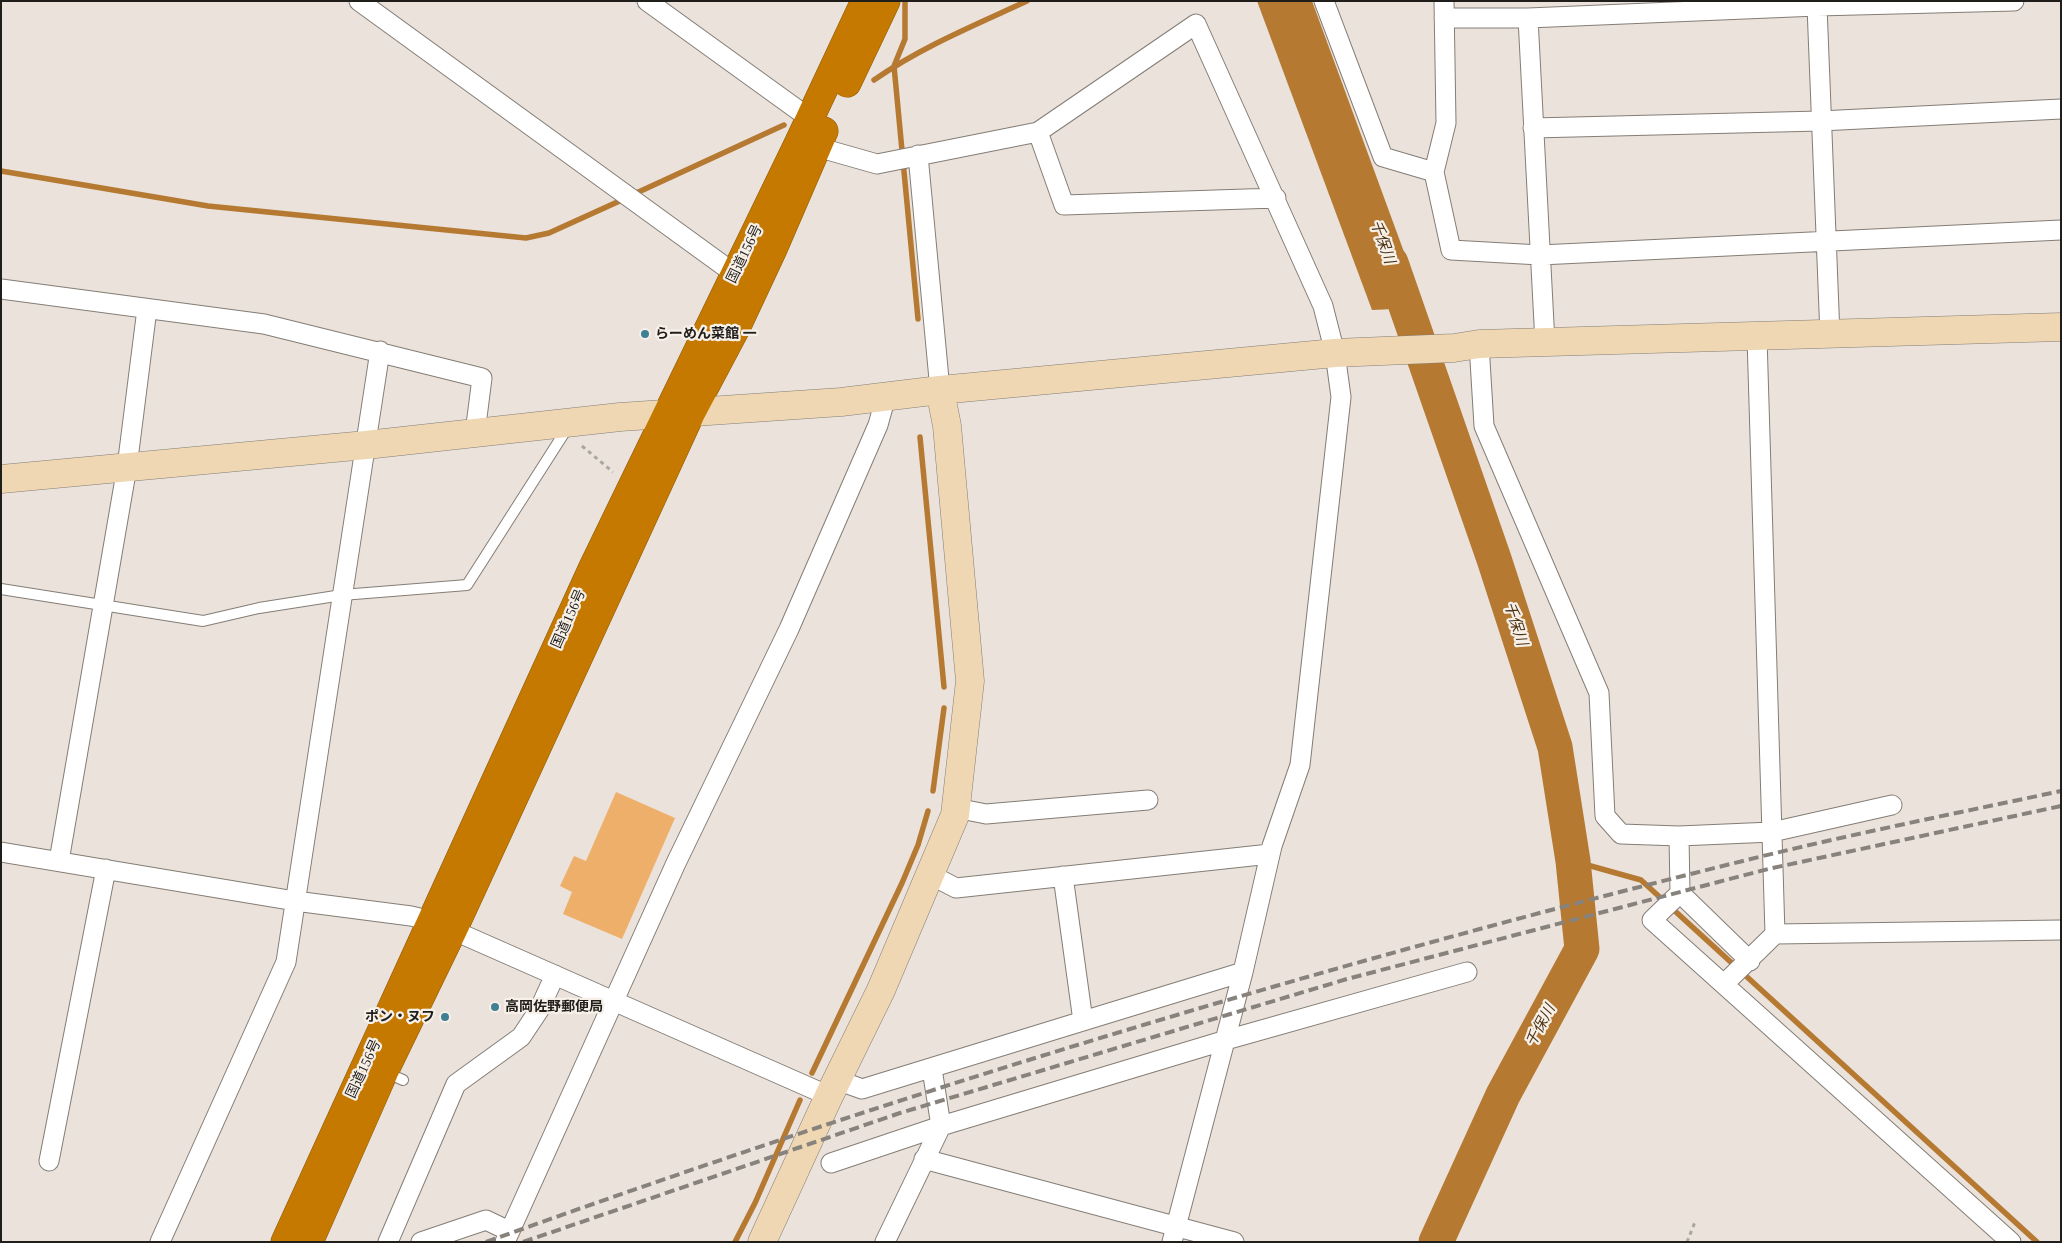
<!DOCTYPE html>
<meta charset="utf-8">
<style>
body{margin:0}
#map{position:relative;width:2062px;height:1243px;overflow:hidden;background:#eae2db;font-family:"Times New Roman",serif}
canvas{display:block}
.frame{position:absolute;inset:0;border:2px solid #201e1b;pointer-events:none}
</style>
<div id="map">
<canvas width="2062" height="1243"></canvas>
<div class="frame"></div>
</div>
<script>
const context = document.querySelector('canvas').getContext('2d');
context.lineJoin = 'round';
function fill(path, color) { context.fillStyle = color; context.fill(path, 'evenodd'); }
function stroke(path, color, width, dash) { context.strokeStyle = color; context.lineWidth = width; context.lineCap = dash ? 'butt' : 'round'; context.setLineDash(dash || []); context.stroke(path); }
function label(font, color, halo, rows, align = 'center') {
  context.font = font + ' "Times New Roman","Noto Sans JP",serif'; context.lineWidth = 4.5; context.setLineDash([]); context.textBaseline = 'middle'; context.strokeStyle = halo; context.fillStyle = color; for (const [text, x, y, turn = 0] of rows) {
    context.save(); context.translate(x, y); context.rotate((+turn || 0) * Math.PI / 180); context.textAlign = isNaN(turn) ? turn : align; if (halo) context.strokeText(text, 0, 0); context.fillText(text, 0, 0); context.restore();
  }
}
const water = new Path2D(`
 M1257 1H1312L1404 252 1421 308 1372 310Z`);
const pier = new Path2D(`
 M1423 307 1421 310 1372 313 1370 311Z`);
const stream = new Path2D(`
 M905 1V39L894 66 918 319
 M874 80C921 47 975 25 1027 1
 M1 171 208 206 526 238 549 233 624 199
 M632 195 784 125
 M920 437 944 687
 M933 791 944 708
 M1573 861 1641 880 2037 1242
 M812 1073 902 883 918 845 928 811
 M735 1242 755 1203 800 1100`);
const river = new Path2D(`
 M1391 263 1494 559 1555 747 1573 861 1582 949 1503 1095 1436 1242`);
const building = new Path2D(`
 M616 792 675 818 622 939 563 914 572 892 560 886 574 856 586 861Z`);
const path = new Path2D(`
 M582 446 613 472
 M1687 1242 1695 1222`);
const lane = new Path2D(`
 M1 589 203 621 259 608 342 595 467 585 568 427
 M385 1072 403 1080`);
const street = new Path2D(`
 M359 1 735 274
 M647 1 809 118
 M1324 1 1383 157 1434 172
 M1444 1 1446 123 1434 172 1451 250 1540 255 2061 230
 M1817 6 1830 336
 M1444 18H1528L1817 6 2014 1
 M1528 18 1545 343
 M1533 128 1820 121 2061 109
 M1038 132 1064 205 1276 198
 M817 147 877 164 1038 132 1196 24 1323 306 1335 353 1341 397 1300 765 1272 846 1243 972 1172 1242
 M918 155 940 390
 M1 289 264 324 482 378 475 433
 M1479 344 1484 426 1599 693 1605 816 1621 834 1679 836 1772 832 1892 805
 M956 808 986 814 1148 800
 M1679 836 1680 893 1652 920 2011 1242
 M1 852 295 901 411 916 432 921 829 1096
 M59 861 127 467 147 309
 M931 875 956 888 1270 854
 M1063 876 1083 1021 1243 972
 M1680 893 1750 961
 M1775 934 2061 930
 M1725 983 1775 934 1757 337
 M837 1080 862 1089 1083 1021
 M924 1159 1234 1242
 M49 1161 106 869
 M831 1163 941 1126 932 1069
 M160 1242 286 962 380 351
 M388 1242 456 1084 521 1037 539 1010 555 975
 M421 1242 486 1220 509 1231
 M505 1242 676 863 789 629 878 425 886 396
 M885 1242 941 1126 1226 1040 1467 972`);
const secondary = new Path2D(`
 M1 479 366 445 620 417 841 402 940 390 1335 353 1454 348 1479 344 2061 327
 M762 1242 829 1096 881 990 955 815 970 681 947 426 940 390`);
const highway = new Path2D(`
 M847 83 886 1
 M285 1242 593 567 798 144 865 1
 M309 1242 384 1072 453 930 691 413 736 328 773 249 824 131`);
const rail = new Path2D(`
 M486 1242C905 1091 1331 962 1763 856 1862 832 1962 812 2061 791
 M523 1242 900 1113 1347 979 1768 869 2061 806`);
const markers = [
 [645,334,5,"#3f8193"],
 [495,1007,5,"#3f8193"],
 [445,1017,5,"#3f8193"]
];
const streetNames = [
 ["国道156号",745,254,-64],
 ["国道156号",569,619,-66],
 ["国道156号",364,1069,-65]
];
const poiNames = [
 ["らーめん菜館 一",655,334],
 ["高岡佐野郵便局",505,1007],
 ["ポン・ヌフ",435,1017,"right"]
];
const waterNames = [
 ["千保川",1382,242,70],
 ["千保川",1515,624,72],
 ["千保川",1541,1026,-62]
];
fill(water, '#b57931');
fill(pier, '#eae2db');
stroke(stream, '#b57931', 5.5);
stroke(river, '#b57931', 35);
fill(building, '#eeaf6a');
stroke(lane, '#847d76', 12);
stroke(street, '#847d76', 21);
stroke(secondary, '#847d76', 29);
stroke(highway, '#8b5909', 29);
stroke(path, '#aca6a0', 3, [4, 4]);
stroke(lane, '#fff', 10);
stroke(street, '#fff', 19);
stroke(secondary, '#eed7b2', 28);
stroke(highway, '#c57900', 28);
stroke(rail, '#88827d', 4, [10, 5]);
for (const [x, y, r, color] of markers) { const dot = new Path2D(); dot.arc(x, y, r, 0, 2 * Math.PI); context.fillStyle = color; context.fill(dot); stroke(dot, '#f7f0e8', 2); }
label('14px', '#201e1b', '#f7f0e8', streetNames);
label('bold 14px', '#201e1b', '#f7f0e8', poiNames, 'left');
label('italic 15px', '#4f3517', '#f7f0e8', waterNames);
</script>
